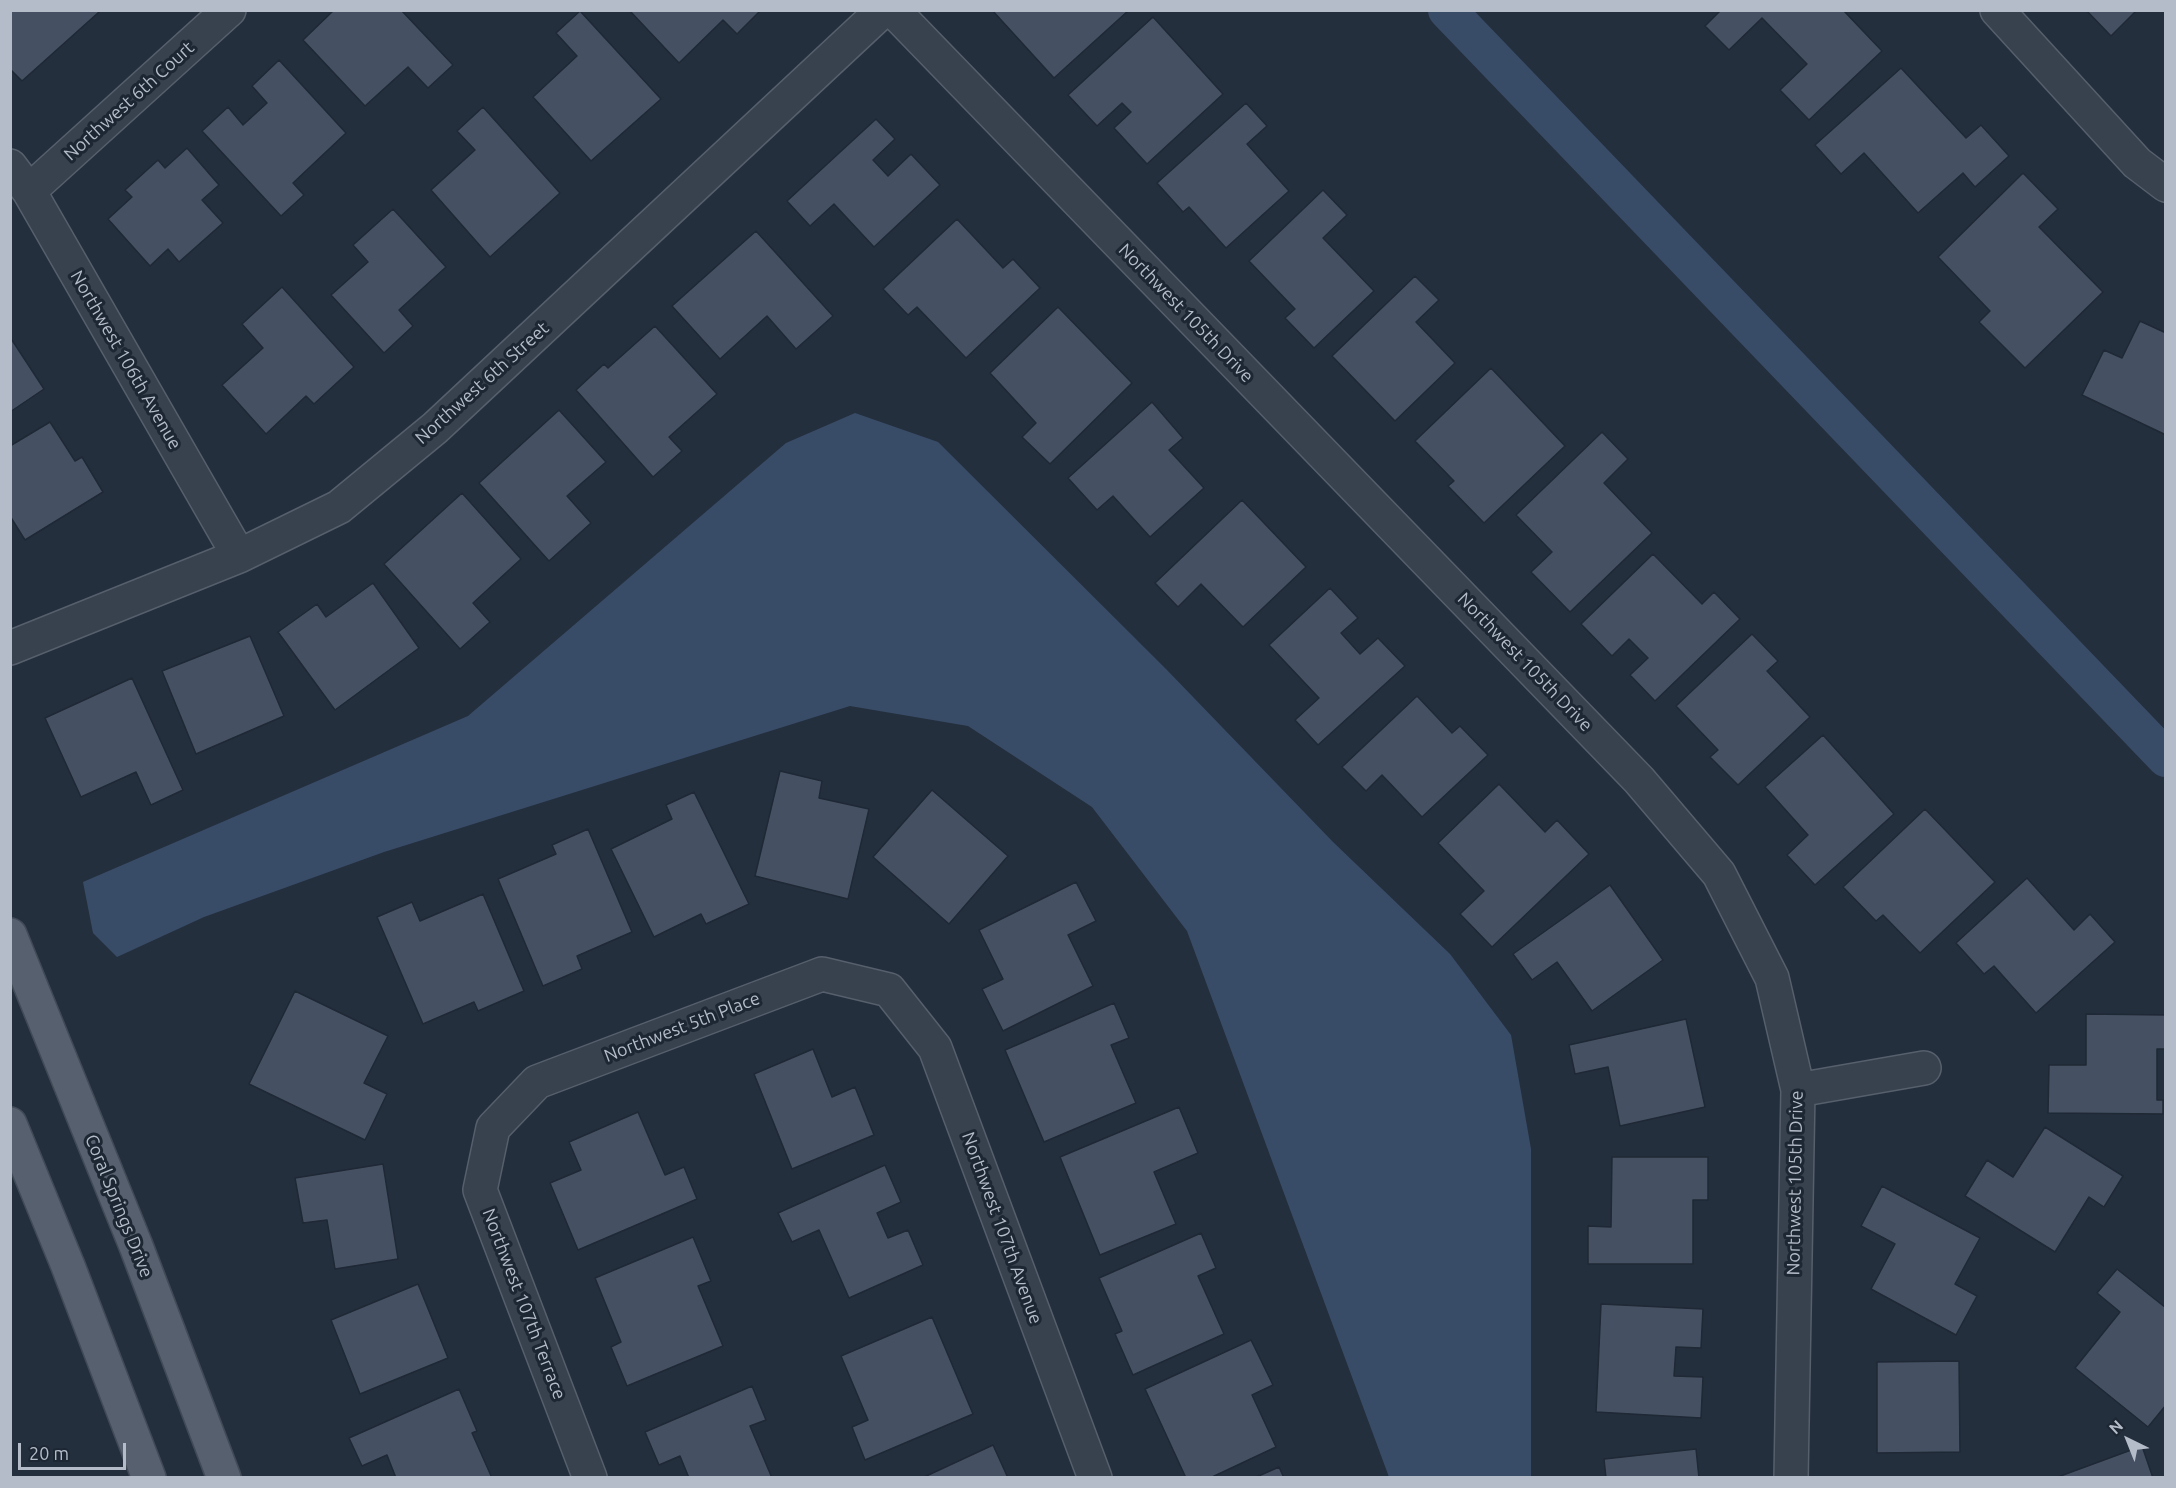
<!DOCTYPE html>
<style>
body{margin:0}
#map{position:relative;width:2176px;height:1488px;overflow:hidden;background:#242f3e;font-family:Ubuntu,sans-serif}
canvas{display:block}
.frame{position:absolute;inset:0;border:12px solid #b4bcc9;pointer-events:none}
.north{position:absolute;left:2098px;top:1410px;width:60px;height:60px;-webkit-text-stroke:4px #1d2633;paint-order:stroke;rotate:317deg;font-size:16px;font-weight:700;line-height:24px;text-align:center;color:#b4bcc9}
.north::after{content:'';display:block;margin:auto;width:21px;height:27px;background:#b4bcc9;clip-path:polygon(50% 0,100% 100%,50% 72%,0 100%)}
.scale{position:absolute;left:18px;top:1443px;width:108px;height:27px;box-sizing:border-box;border:3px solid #b4bcc9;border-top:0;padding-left:8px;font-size:18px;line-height:21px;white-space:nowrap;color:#b4bcc9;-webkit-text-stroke:4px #1d2633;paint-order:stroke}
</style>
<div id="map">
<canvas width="2176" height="1488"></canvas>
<div class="frame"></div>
<div class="north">N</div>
<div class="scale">20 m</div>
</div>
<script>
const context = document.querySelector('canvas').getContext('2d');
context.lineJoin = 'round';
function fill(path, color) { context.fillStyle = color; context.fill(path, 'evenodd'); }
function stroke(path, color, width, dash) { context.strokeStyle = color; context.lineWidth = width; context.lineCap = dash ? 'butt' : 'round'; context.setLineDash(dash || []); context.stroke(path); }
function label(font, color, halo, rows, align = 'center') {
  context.font = font + ' Ubuntu,sans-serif'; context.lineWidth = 6; context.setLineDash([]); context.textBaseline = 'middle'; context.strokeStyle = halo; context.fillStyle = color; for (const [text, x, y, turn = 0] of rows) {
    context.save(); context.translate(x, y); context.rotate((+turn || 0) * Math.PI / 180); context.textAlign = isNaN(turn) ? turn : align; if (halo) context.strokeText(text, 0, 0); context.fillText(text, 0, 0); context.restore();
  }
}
const water = new Path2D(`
 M855 413 938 442 1166 669 1333 842 1450 954 1511 1035 1531 1149V1477H1389L1187 931 1092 807 968 726 850 706 384 852 204 917 117 957 93 933 83 882 468 716 786 443Z`);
const canal = new Path2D(`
 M1447 10 2166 758`);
const building = new Path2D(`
 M10 10H97L99 12 22 81 10 69Z
 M334 10H401L453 65 428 88 408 67 365 106 303 40Z
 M761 10 737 34 723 20 679 63 630 11Z
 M992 10H1129L1054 78Z
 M1721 10H1843L1882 51 1809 120 1780 90 1807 64 1762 18 1729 50 1705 26Z
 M2086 10H2137L2111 36Z
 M580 11 661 99 591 161 533 97 577 56 556 33Z
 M1153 17 1223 94 1147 164 1114 128 1131 112 1122 103 1097 126 1068 95Z
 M279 60 346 133 293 183 304 195 281 216 202 131 228 107 243 125 267 103 252 86Z
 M1901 68 1966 138 1981 125 2009 156 1975 187 1963 173 1918 213 1864 153 1841 174 1815 145Z
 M1246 103 1267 126 1247 144 1289 191 1226 248 1189 207 1183 212 1157 183Z
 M483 107 560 193 490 257 431 190 475 150 457 131Z
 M876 119 895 139 873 160 888 176 911 154 940 185 874 247 834 204 810 226 787 201Z
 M187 148 219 185 202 200 223 223 179 262 168 249 150 266 108 219 132 197 125 190 158 160 165 168Z
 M2023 173 2058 209 2039 227 2103 292 2025 368 1979 322 1990 311 1938 257Z
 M1323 190 1347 215 1323 238 1374 291 1314 348 1285 318 1295 309 1249 261Z
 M393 209 446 267 399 310 413 326 384 353 331 295 368 262 353 245Z
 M957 219 1003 268 1013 259 1040 288 966 358 917 307 908 315 883 289Z
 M756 231 833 316 796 349 767 316 720 359 672 306Z
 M1415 276 1439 300 1416 322 1455 363 1395 421 1332 356Z
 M282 287 354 367 314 404 306 396 266 434 222 385 263 348 242 324Z
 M1058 307 1132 383 1050 464 1022 437 1036 423 990 373Z
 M2140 321 2166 333V435L2082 395 2104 350 2122 358Z
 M655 326 717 394 669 437 682 451 653 477 576 390 604 364 608 368Z
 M10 337 44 389 10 412Z
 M1491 368 1565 446 1484 523 1448 486 1454 481 1415 441Z
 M1152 402 1183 438 1169 450 1204 488 1150 537 1113 496 1097 510 1068 478Z
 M559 410 606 462 567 496 591 523 549 561 479 483Z
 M50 422 75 461 82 457 103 492 25 540 10 516V446Z
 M1602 432 1628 459 1604 483 1652 533 1570 612 1531 572 1552 552 1516 515Z
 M462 493 521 559 473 603 490 622 460 649 384 564Z
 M1242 500 1306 567 1243 627 1201 584 1178 607 1155 583Z
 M1653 554 1702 604 1714 592 1740 619 1655 701 1630 675 1648 658 1629 639 1612 656 1581 624Z
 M373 583 419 648 335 710 278 632 317 604 326 617Z
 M1330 588 1358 618 1341 633 1360 654 1378 638 1405 666 1318 745 1295 720 1319 698 1269 645Z
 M1752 634 1778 661 1767 671 1810 717 1738 785 1710 757 1718 750 1676 706Z
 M250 636 284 716 196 754 162 671Z
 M132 678 183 790 151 805 136 772 81 797 45 718Z
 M1417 696 1452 733 1460 726 1488 755 1422 817 1382 775 1366 791 1342 767Z
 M1823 735 1894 814 1815 885 1787 855 1808 835 1765 787Z
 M780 771 822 781 819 798 869 809 848 899 755 876Z
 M1499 784 1545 832 1557 820 1589 854 1492 947 1460 914 1484 891 1438 843Z
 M932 790 1008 856 949 924 873 857Z
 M694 792 749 904 706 924 701 914 654 937 611 849 672 819 666 805Z
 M1925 809 1995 882 1920 953 1883 915 1876 921 1843 887Z
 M588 829 632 932 577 956 582 969 543 986 498 879 556 854 552 845Z
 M2027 878 2074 930 2090 914 2115 942 2036 1013 1994 966 1984 974 1956 943Z
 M1076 882 1096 921 1068 935 1093 986 1003 1031 982 989 1003 979 979 930Z
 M1610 885 1663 960 1592 1011 1557 962 1532 980 1513 954Z
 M483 894 524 991 478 1011 474 1002 423 1024 377 917 412 902 420 921Z
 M295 991 388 1036 364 1083 387 1094 365 1140 249 1084Z
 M1114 1003 1129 1038 1111 1045 1136 1103 1044 1142 1005 1050Z
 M2086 1014 2166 1015V1049H2157V1100H2163V1114L2048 1113 2049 1065H2086Z
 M1686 1019 1705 1107 1620 1126 1608 1067 1575 1074 1569 1045Z
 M813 1049 832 1097 855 1087 874 1135 792 1169 754 1074Z
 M1179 1107 1198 1153 1154 1172 1176 1224 1100 1255 1060 1157Z
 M638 1112 665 1175 684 1167 697 1199 578 1250 550 1183 581 1170 569 1142Z
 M2045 1127 2123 1176 2104 1207 2089 1197 2055 1252 1965 1196 1987 1160 2013 1177Z
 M1612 1157H1708V1200H1693V1264H1588V1226L1611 1227Z
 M383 1164 398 1259 335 1269 327 1220 303 1223 295 1178Z
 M885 1165 901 1202 877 1213 888 1238 908 1230 923 1265 849 1298 819 1230 792 1242 778 1213Z
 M1882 1186 1980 1238 1955 1284 1977 1296 1956 1335 1871 1289 1895 1244 1861 1226Z
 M1201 1233 1216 1268 1198 1276 1224 1334 1133 1375 1115 1334 1122 1331 1099 1278Z
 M693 1237 711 1281 698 1286 723 1346 627 1386 611 1347 621 1342 595 1278Z
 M2117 1269 2166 1308V1405L2148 1427 2075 1368 2120 1312 2097 1293Z
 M418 1284 448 1358 360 1394 331 1320Z
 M1601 1304 1703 1309 1701 1348 1676 1347 1674 1376 1703 1377 1701 1418 1596 1412Z
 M932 1317 973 1414 865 1460 852 1427 868 1420 841 1356Z
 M1251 1340 1273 1385 1252 1395 1276 1447 1210 1478H1186L1145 1389Z
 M1959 1361 1960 1452 1877 1453V1362Z
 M752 1386 766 1420 750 1426 772 1478H689L680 1456 659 1465 645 1432Z
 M459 1389 477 1431 472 1433 492 1478H396L387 1455 362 1466 349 1438Z
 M993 1445 1008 1478H922Z
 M2142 1446 2153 1478H2055Z
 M1696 1449 1699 1478H1606L1604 1459Z
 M1279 1467 1284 1478H1254Z`);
const minor = new Path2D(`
 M893 10 1639 780 1719 874 1772 978 1798 1090 1791 1478
 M1997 10 2137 163 2166 185
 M10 166 29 191 239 556
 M29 191 229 10
 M10 648 239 556 339 507 435 428 883 10
 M1798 1090 1924 1068
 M590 1478 480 1190 493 1128 537 1082 822 974 889 990 935 1048 1095 1478`);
const major = new Path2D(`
 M10 935 136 1246 224 1478
 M10 1124 68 1266 149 1478`);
const streetNames = [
 ["Northwest 6th Court",129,101,-42],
 ["Northwest 105th Drive",1186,313,46],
 ["Northwest 106th Avenue",126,360,60],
 ["Northwest 6th Street",482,383,-42],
 ["Northwest 105th Drive",1525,662,46],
 ["Northwest 5th Place",682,1027,-21],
 ["Northwest 105th Drive",1795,1183,-89],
 ["Coral Springs Drive",119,1206,68],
 ["Northwest 107th Avenue",1002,1228,70],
 ["Northwest 107th Terrace",524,1304,69]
];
fill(water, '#394c67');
stroke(canal, '#394c67', 38);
fill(building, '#455162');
stroke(building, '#1f2835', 1.5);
stroke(minor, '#565f6c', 36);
stroke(major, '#414a57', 36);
stroke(minor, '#38414e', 33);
stroke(major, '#56606e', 33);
label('18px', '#b4bcc9', '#1d2633', streetNames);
</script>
